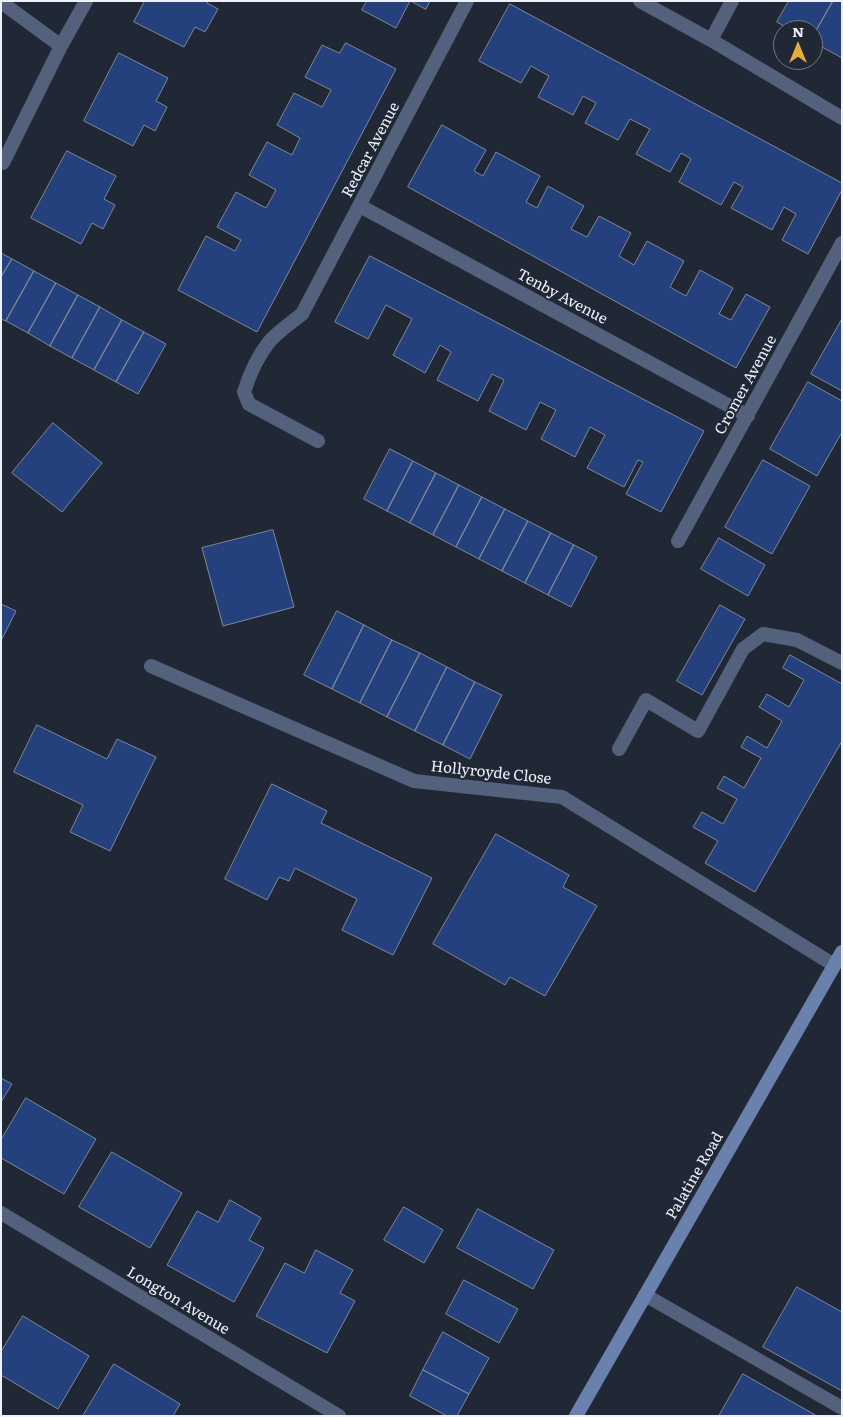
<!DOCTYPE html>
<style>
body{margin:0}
#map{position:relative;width:843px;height:1417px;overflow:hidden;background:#212835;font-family:Literata,serif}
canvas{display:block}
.frame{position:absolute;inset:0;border:2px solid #edf1fa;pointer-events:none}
.north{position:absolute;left:773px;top:20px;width:50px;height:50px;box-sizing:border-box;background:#212835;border:1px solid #737884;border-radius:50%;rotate:0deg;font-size:14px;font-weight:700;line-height:20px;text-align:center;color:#edf1fa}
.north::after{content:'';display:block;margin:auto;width:18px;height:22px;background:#e7ac37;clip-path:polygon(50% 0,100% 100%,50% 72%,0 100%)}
</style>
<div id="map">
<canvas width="843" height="1417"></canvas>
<div class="frame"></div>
<div class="north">N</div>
</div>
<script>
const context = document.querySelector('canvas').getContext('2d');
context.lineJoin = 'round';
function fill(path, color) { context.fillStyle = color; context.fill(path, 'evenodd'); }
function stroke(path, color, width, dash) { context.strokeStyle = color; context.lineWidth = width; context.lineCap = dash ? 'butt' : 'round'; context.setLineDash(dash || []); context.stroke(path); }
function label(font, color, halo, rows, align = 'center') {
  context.font = font + ' Literata,serif'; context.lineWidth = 4; context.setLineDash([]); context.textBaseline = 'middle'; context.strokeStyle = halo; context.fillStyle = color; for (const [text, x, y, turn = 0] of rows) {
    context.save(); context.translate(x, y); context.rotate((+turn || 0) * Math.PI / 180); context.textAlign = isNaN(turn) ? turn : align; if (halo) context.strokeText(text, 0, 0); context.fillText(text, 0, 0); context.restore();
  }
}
const building = new Path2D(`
 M145 1H208L207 3 218 9 205 32 195 27 184 47 134 22Z
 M367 1H410L396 28 362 10Z
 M411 1H430L426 9Z
 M789 1H833L813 36V30H791L777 22Z
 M833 1H842V58L813 42V36Z
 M510 4 842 183V190L808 254 782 240 796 214 784 207 772 230 731 208 743 187 734 182 721 205 679 182 691 159 681 153 670 172 636 154 650 129 630 119 618 140 585 123 596 103 583 96 573 115 538 97 549 76 531 66 521 83 479 61Z
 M346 43 396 69 257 332 178 290 206 236 235 251 241 240 217 227 236 192 266 208 276 190 249 175 267 142 292 155 300 138 277 125 294 93 322 107 331 90 305 77 322 45 339 53Z
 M119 53 168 78 156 101 167 107 155 131 144 125 133 146 84 121Z
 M442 125 486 150 474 171 483 176 496 152 540 176 526 202 537 208 548 186 584 206 571 229 587 237 599 216 631 233 619 256 634 265 647 241 684 261 670 287 686 296 700 270 733 288 719 314 731 320 746 294 770 307 736 368 408 187Z
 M67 151 116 176 104 199 115 205 103 229 92 223 81 244 31 218Z
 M1 253 12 259 1 277Z
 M370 256 704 431 661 512 626 494 643 462 638 460 624 487 587 468 605 435 590 427 575 457 541 439 556 410 540 402 526 430 489 411 504 380 492 374 478 401 437 380 451 352 440 345 425 373 393 355 412 319 386 305 368 339 335 322Z
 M12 259 34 271 6 321 1 319V277Z
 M34 271 56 283 28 333 6 321Z
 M56 283 78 295 50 346 28 333Z
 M78 295 100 307 72 358 50 346Z
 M100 307 122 320 94 370 72 358Z
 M842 319V391L811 374Z
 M122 320 144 332 116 382 94 370Z
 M144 332 166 344 138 394 116 382Z
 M808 382 842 401V432L817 476 770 449Z
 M53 423 102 463 62 512 12 473Z
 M390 449 413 461 387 511 364 499Z
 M763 460 810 486 772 554 725 527Z
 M413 461 436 473 410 523 387 511Z
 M436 473 459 485 433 535 410 523Z
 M459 485 482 497 456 547 433 535Z
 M482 497 505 509 479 559 456 547Z
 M505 509 528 521 502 571 479 559Z
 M528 521 551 533 525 583 502 571Z
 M273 530 294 607 223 626 202 548Z
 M551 533 574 545 548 595 525 583Z
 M719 538 765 565 748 596 701 569Z
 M574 545 597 557 571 607 548 595Z
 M1 604 16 611 1 641Z
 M720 605 745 619 702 695 677 681Z
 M337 611 364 625 332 689 304 675Z
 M364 625 392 640 360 703 332 689Z
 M392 640 420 653 387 717 360 703Z
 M420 653 447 667 415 731 387 717Z
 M790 655 842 684V741L755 892 705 863 718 841 693 827 702 812 723 824 737 799 717 788 724 776 744 788 761 758 741 747 747 736 767 748 782 721 759 707 767 694 789 707 804 680 783 668Z
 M447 667 475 682 443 745 415 731Z
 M475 682 502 695 470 759 443 745Z
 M37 725 107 759 117 739 156 757 110 851 70 832 83 805 14 772Z
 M272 784 327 811 321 823 432 878 393 955 342 930 357 899 295 868 289 881 279 877 267 900 225 879Z
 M496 834 569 875 563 887 597 906 545 996 510 977 505 985 433 944Z
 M1 1078 12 1084 1 1102Z
 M26 1098 96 1139 64 1194 1 1158V1140Z
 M112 1152 182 1193 150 1248 79 1207Z
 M230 1200 261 1218 249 1240 264 1248 234 1302 167 1265 197 1211 218 1222Z
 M404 1207 443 1230 424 1263 384 1240Z
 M478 1209 554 1250 533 1289 457 1248Z
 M316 1250 353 1270 340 1293 355 1301 327 1353 256 1316 285 1263 304 1273Z
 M464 1280 518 1309 499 1343 446 1314Z
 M797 1287 842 1312V1391L763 1347Z
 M23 1316 89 1356 58 1409 1 1375V1352Z
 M443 1332 489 1358 469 1394 423 1370Z
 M114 1364 180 1404 173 1416H83Z
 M423 1370 469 1394 457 1416H447L410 1396Z
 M743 1374 817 1416H719Z`);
const service = new Path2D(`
 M302 314C291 323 278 331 269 342 258 356 249 376 244 392L249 404 318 441
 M619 749 646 700 698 731 743 649 763 634 797 640 842 663
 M645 1295 842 1408`);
const minor = new Path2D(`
 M640 1 711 40 842 118
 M1 2 61 46
 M711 40 732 1
 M3 163 61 46 86 1
 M360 206 748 416
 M302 314 467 1
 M678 541 842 243
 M151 666 414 781 562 797 834 965
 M1 1213 339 1416`);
const secondary = new Path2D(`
 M576 1416 842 952`);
const streetNames = [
 ["Redcar Avenue",371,150,-62],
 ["Tenby Avenue",562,297,28],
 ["Cromer Avenue",746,385,-61],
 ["Hollyroyde Close",491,773,6],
 ["Palatine Road",695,1176,-60],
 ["Longton Avenue",178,1301,31]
];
fill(building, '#25417d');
stroke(building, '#7f8898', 1);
stroke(service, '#53617d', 14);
stroke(minor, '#53617d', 14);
stroke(secondary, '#6a81ae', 14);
label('15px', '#edf1fa', '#212835', streetNames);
</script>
